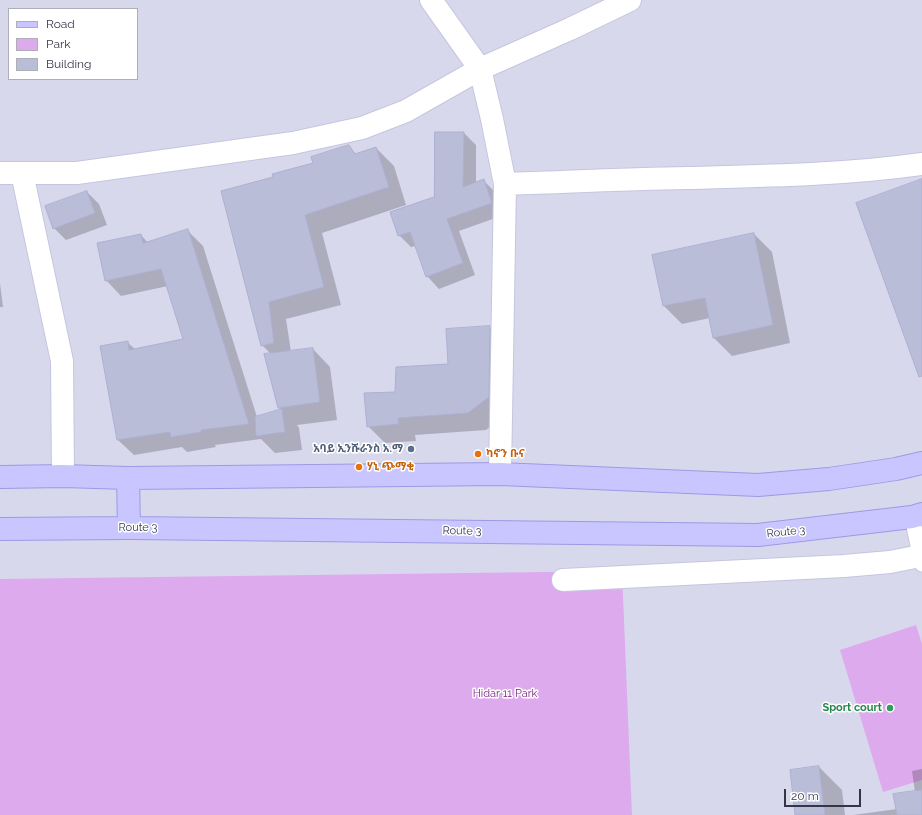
<!DOCTYPE html>
<meta charset="utf-8">
<style>
body{margin:0}
#map{position:relative;width:922px;height:815px;overflow:hidden;background:#e6e6f5;font-family:Raleway,sans-serif}
canvas{display:block}
.legend{position:absolute;left:8px;top:8px;width:130px;height:72px;box-sizing:border-box;background:#fff;border:1px solid #aeafb6;margin:0;padding:5px 7px;list-style:none;font-size:12px;color:#343648}
.legend li{display:flex;align-items:center;gap:8px;height:20px}
.legend b{width:20px;border:1px solid #aeafb6}
.scale{position:absolute;left:784px;top:789px;width:77px;height:18px;box-sizing:border-box;border:2px solid #343648;border-top:0;padding-left:5px;font-size:12px;line-height:14px;white-space:nowrap;color:#343648;-webkit-text-stroke:3px #fff;paint-order:stroke}
</style>
<div id="map">
<canvas width="922" height="815"></canvas>
<ul class="legend">
<li><b style="height:5px;background:#c9c6ff"></b>Road</li>
<li><b style="height:11px;background:#ddabed"></b>Park</li>
<li><b style="height:11px;background:#babdd7"></b>Building</li>
</ul>
<div class="scale">20 m</div>
</div>
<script>
const context = document.querySelector('canvas').getContext('2d');
context.lineJoin = 'round';
function fill(path, color) { context.fillStyle = color; context.fill(path, 'evenodd'); }
function stroke(path, color, width, dash) { context.strokeStyle = color; context.lineWidth = width; context.lineCap = dash ? 'butt' : 'round'; context.setLineDash(dash || []); context.stroke(path); }
function label(font, color, halo, rows, align = 'center') {
  context.font = font + ' Raleway,"Noto Sans Ethiopic",sans-serif'; context.lineWidth = 3; context.setLineDash([]); context.textBaseline = 'middle'; context.strokeStyle = halo; context.fillStyle = color; for (const [text, x, y, turn = 0] of rows) {
    context.save(); context.translate(x, y); context.rotate((+turn || 0) * Math.PI / 180); context.textAlign = isNaN(turn) ? turn : align; if (halo) context.strokeText(text, 0, 0); context.fillText(text, 0, 0); context.restore();
  }
}
const residential = new Path2D(`
 M0 0H922V815H0ZM9 9H137V79H9Z`);
const green = new Path2D(`
 M622 571 632 815H0V579Z
 M916 625 922 644V780L883 792 840 650Z`);
const shadow = new Path2D(`
 M464 133 476 145V183L484 181 496 193 504 215 459 231 475 275 439 289 427 276 416 246 411 247 399 235 435 198Z
 M348 146 356 154 376 148 394 166 406 205 322 233 341 305 286 319 291 352 313 349 330 367 337 420 297 425 299 428 302 450 275 453 261 439 215 445 216 447 187 452 182 447 134 455 118 440 102 347 127 342 136 350 184 340 168 286 121 296 106 280 141 235 148 243 188 231 203 246 257 417 281 410 278 407 271 354 262 345 275 178 315 163Z
 M87 192 99 204 107 225 66 240 54 228Z
 M754 234 772 252 790 343 732 356 714 338 710 318 682 324 664 306 653 255Z
 M0 283 3 307H0Z
 M490 327 507 344 506 414 486 430 415 435 416 441 385 443 368 426 449 365Z
 M819 767 842 790 845 815H796Z
 M922 769V815H853L897 809 915 792 912 771Z`);
const building = new Path2D(`
 M435 132H464L463 187 484 179 492 203 447 219 463 263 426 277 410 232 398 236 390 212 434 197Z
 M349 145 355 154 376 147 389 187 305 215 324 287 269 302 274 343 261 346 221 191 273 177 272 174 313 163 311 157Z
 M922 179V376L919 377 856 203Z
 M87 191 95 213 53 229 45 206Z
 M188 229 249 424 201 430V432L171 437 170 432 117 440 100 346 128 341 129 350 183 339 161 269 105 281 97 243 141 234 143 243Z
 M754 233 773 325 713 338 705 298 663 306 652 255Z
 M490 326 489 397 468 413 398 418 399 424 367 427 364 393 395 392 396 367 448 364 446 329Z
 M313 348 320 402 278 408 264 354Z
 M282 409 285 432 256 436 255 417Z
 M819 766 825 815H795L790 770Z
 M922 790V815H897L893 794Z`);
const service = new Path2D(`
 M912 517 922 564`);
const pedestrian = new Path2D(`
 M563 580 844 566 890 562 920 556`);
const minor = new Path2D(`
 M431 0 480 69 492 119 505 184 500 474
 M0 173H77L293 143 362 128 406 111 480 69 570 29 630 0
 M22 173 62 361 63 476
 M505 184C566 182 626 179 687 178 765 176 844 175 922 164`);
const secondary = new Path2D(`
 M0 477 63 476 128 478 500 474 758 485 829 479 896 469 922 463
 M128 478 129 528
 M0 529 129 528 758 535 912 517 922 514`);
const markers = [
 [411,449,4,"#5c6f8a"],
 [478,454,4,"#e8710a"],
 [359,467,4,"#e8710a"],
 [890,708,4,"#2e9e5b"]
];
const serviceNames = [
 ["አባይ ኢንሹራንስ አ.ማ",403,449]
];
const foodNames = [
 ["ካኖን ቡና",486,454],
 ["ሃኒ ጭማቂ",367,467]
];
const streetNames = [
 ["Route 3",138,528],
 ["Route 3",462,531,1],
 ["Route 3",786,532,-6]
];
const parkNames = [
 ["Hidar 11 Park",505,694]
];
const leisureNames = [
 ["Sport court",882,708]
];
fill(residential, '#d8d8ed');
fill(green, '#ddabed');
fill(shadow, '#0003');
fill(building, '#babdd7');
stroke(building, '#adb0d3', 1);
stroke(service, '#c5c5df', 17);
stroke(pedestrian, '#c5c5df', 24);
stroke(minor, '#c5c5df', 24);
stroke(secondary, '#9d99e5', 24);
stroke(service, '#fff', 15);
stroke(pedestrian, '#fff', 22);
stroke(minor, '#fff', 22);
stroke(secondary, '#c9c6ff', 22);
for (const [x, y, r, color] of markers) { const dot = new Path2D(); dot.arc(x, y, r, 0, 2 * Math.PI); context.fillStyle = color; context.fill(dot); stroke(dot, '#fff', 1.5); }
label('bold 11px', '#4e5e75', '#fff', serviceNames, 'right');
label('bold 11px', '#c56008', '#fff', foodNames, 'left');
label('11px', '#343648', '#fff', streetNames);
label('11px', '#792280', '#fff', parkNames);
label('bold 11px', '#27864d', '#fff', leisureNames, 'right');
</script>
